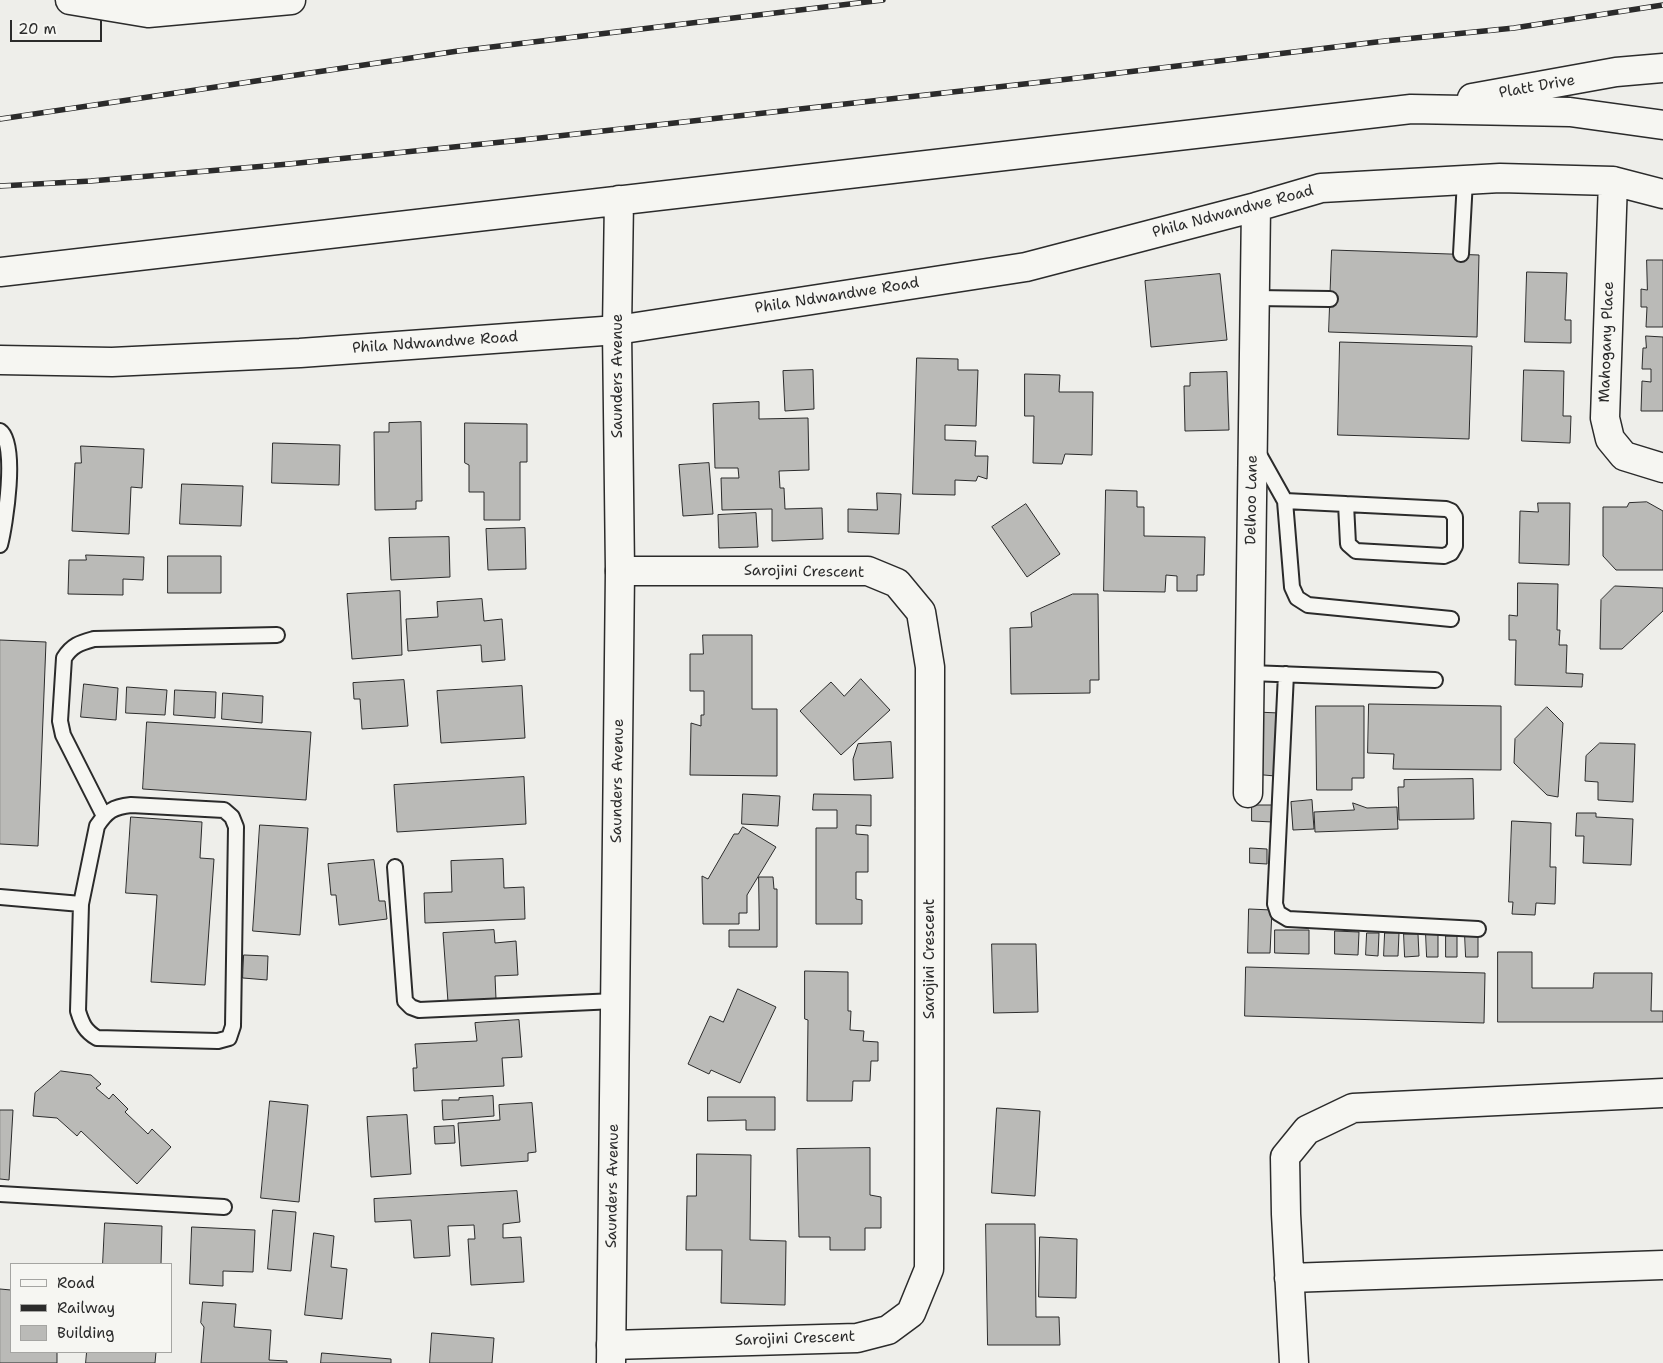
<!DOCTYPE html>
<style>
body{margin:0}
#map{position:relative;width:1663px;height:1363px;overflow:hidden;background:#eeeeea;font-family:"Shantell Sans",sans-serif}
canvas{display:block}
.legend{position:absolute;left:10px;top:1263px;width:162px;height:90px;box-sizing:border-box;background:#f6f6f2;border:1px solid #a5a5a2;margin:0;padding:6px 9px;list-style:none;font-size:15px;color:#2b2b2b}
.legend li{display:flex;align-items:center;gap:10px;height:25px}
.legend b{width:25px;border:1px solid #a5a5a2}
.scale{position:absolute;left:10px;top:20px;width:92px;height:22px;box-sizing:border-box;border:2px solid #2b2b2b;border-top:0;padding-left:6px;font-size:15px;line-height:18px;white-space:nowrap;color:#2b2b2b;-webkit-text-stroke:4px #f6f6f2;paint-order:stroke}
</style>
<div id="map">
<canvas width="1663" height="1363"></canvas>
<ul class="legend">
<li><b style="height:6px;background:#f6f6f2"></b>Road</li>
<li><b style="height:6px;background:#2b2b2b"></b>Railway</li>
<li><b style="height:14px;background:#babab7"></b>Building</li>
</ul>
<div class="scale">20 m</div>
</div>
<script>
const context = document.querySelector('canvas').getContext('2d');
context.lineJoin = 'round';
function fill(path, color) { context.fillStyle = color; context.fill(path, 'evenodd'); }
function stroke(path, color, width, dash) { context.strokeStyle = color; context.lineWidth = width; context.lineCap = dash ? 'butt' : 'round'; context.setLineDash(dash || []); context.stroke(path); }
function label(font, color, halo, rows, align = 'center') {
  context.font = font + ' "Shantell Sans",sans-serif'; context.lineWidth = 4.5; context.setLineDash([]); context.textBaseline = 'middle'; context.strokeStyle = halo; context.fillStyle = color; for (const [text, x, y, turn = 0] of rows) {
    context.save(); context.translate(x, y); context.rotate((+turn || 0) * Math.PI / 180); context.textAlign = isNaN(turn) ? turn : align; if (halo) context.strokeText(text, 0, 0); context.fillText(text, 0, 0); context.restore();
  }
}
const building = new Path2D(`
 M1332 250 1479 255 1477 337 1329 332Z
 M1647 260H1663V327H1646L1647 307H1641V289L1647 290Z
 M1527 272 1567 273 1565 320H1571V343L1525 342Z
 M1220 274 1227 340 1151 347 1145 281Z
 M1646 336 1663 337V411H1641L1642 381 1651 382V369H1642L1643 348H1646Z
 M1340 342 1472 346 1469 439 1338 435Z
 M917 358 958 359V370H978L976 426 945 425V440L976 441 975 456H988L987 479 978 476 976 481 955 480V495L913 494Z
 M813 370 814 409 785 411 783 371Z
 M1524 370 1564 371 1563 416H1571L1570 443 1522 441Z
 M1227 372 1229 430 1185 431 1184 386H1190V373Z
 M1025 374 1060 375 1059 392H1093L1092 455 1065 454 1062 464 1033 463 1034 416H1025Z
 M759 402V419L808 418 809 470 779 471 780 488H784L785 509 822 508 823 539 772 541V509L722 510 721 478H739L738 468H715L713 404Z
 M421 422 422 501H416V509L375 510 374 432H389V423Z
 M465 423 527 424V462H520V520H484V492H469V465L465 463Z
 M273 443 340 445 339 485 272 483Z
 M81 446 144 449 142 488 131 487 129 534 72 531 75 463H81Z
 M709 463 713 514 683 516 679 465Z
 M182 484 243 486 241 526 180 524Z
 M1106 490 1137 491V507H1144V536L1205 537 1204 575H1197V591H1177V576L1166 575 1165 592 1104 591Z
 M877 493 901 494 899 534 848 532V509L877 510Z
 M1647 502 1663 511V570H1616L1603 556V507H1627L1629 503Z
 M1538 503H1570L1569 565 1519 563 1520 511 1538 512Z
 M1026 504 1060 554 1027 577 992 527Z
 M756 513 758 547 719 548 718 515Z
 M525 528 526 569 488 570 486 529Z
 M449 537 450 577 391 580 389 538Z
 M86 555 144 557 143 580 123 579V595L68 594 69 560H86Z
 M168 556H221V593H168Z
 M1518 583 1558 584 1557 630H1560L1559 645H1567L1566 673 1583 674 1582 687 1515 685 1516 640H1509V615L1517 616Z
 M1615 586 1663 588V611L1622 649H1600L1601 600Z
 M400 591 402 655 352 659 347 594Z
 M1073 594H1098L1099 680H1090V693L1011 694 1010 628 1032 627 1031 613Z
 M482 599 484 621 502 619 505 660 482 662 481 645 408 651 406 619 438 617 437 602Z
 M703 635H752V709H777V776L690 775 691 723 701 726V715H704V691H690V654H703Z
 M0 640 46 642 38 846 0 844Z
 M861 679 890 710 841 755 800 711 831 682 844 696Z
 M404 680 408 726 362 729 360 699H354L353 683Z
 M84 684 118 688 116 720 81 717Z
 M522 686 525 738 441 743 437 691Z
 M127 687 167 690 165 715 126 713Z
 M175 690 216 692 215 718 174 715Z
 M223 693 263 696 262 723 222 719Z
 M1369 704 1501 706V770L1393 769 1394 754 1368 753Z
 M1316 706H1364V778H1352V790H1317Z
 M1547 707 1563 723 1558 797 1547 795 1514 763 1515 739Z
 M1256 712 1279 713 1275 776 1253 774Z
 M147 722 311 732 306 800 143 789Z
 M891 742 893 778 854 780 853 759 858 744Z
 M1600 743 1635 744 1633 802 1598 800V782L1585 781 1586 756Z
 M524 777 526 824 397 832 394 785Z
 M1473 779 1474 819 1399 820 1398 787H1404V780Z
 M743 794 780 796 778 826 742 824Z
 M814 794 871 795V826L856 825V834L868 835V872H856V899L862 900V924H816V828H837V810H813Z
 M1312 800 1314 829 1293 830 1291 802Z
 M1353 803 1367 808 1397 807 1398 829 1315 832 1314 812 1354 810Z
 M1252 805H1274L1273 822 1252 821Z
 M1577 813H1596V817L1633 819 1631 865 1583 863 1584 836H1576Z
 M131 817 202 822 200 858 214 859 205 985 151 982 157 895 126 893Z
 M1512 821 1551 823 1550 867H1556L1555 904 1536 903 1535 915 1512 914 1513 902H1509Z
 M260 825 308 828 300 935 253 931Z
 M743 827 776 847 747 895V913H739V924H703L702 876 708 879 734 834H738Z
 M1250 848 1267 849V864L1250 863Z
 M503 859 504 888 524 887 525 919 425 923 424 893 452 892 451 861Z
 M374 860 379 901H385L387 919 339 925 336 895H331L328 864Z
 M759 877H773L774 889H777V947H729V930H759Z
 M1249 909 1272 910 1270 953H1248Z
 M494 930 495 943 516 941 518 975 495 976 496 999 448 1002 443 933Z
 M1275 930H1309V954L1275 953Z
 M1335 931 1359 932 1358 955 1335 954Z
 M1367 933H1379L1378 956 1366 955Z
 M1385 933H1399L1398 956H1384Z
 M1404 934H1418L1419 956 1405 957Z
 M1426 934H1438V957H1427Z
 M1465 935H1478V957H1466Z
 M1446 936H1457V957H1446Z
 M992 944H1036L1038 1012 994 1013Z
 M1498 952H1532V988H1593L1594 973H1652L1651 1011H1663V1022H1498Z
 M244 955 268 956 267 980 243 978Z
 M1246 967 1485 973 1484 1023 1245 1016Z
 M805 971 848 972V1011H851L850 1030 864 1031 863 1041 878 1042V1061H871L870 1081H853L852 1101H807L808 1020 805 1019Z
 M738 989 776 1007 740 1083 711 1070 709 1074 688 1064 710 1016 723 1022Z
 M519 1020 522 1057 502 1058 504 1086 414 1091 413 1068H417L415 1044 477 1041 475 1023Z
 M61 1071 91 1075 101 1084 96 1088 109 1099 113 1094 128 1109 125 1112 148 1134 152 1129 171 1147 137 1184 81 1131 77 1136 57 1118 33 1116 35 1093Z
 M493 1096 494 1116 443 1120 442 1100H459V1098Z
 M708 1097H775V1130H746V1120L708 1121Z
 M270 1101 308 1105 299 1202 261 1198Z
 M532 1103 536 1152 528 1153V1161L461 1166 458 1123 500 1120 499 1105Z
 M997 1108 1040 1111 1035 1196 992 1193Z
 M0 1110H13L9 1180 0 1179Z
 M407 1115 411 1174 371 1177 367 1117Z
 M454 1126 455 1143 435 1144 434 1127Z
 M870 1148V1195L881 1197V1228H865V1250H830V1237H799L797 1149Z
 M697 1154 751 1155 750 1240 786 1241 785 1305 721 1303 722 1250H686L687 1196H696Z
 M517 1191 520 1222 503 1224V1238L521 1237 524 1282 471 1285 468 1239H475L474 1225 448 1226 450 1256 414 1258 411 1220 375 1222 374 1199Z
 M273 1210 296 1212 291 1271 268 1269Z
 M105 1223 162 1226 161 1264H103Z
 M986 1224H1035L1036 1317H1059L1060 1345H988Z
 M192 1227 255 1230 253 1272 223 1271V1286L190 1284Z
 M314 1233 334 1236 331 1267 347 1269 342 1319 305 1315Z
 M1040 1237 1077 1239 1076 1298 1039 1297Z
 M0 1289 11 1290V1352H57V1363H0Z
 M203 1302 236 1304 234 1327 271 1330 269 1360 287 1361V1363H201L204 1327 201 1323Z
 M432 1333 494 1338 492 1363H430Z
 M87 1352H156L155 1363H86Z
 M322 1353 391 1359V1363H321Z`);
const lane = new Path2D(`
 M1461 254 1465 180
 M1255 298 1330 299
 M0 431C18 443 5 526 0 545
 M1257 451 1285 501 1446 509 1451 511 1455 517V546L1451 553 1444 556 1356 551 1348 544 1346 504
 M1285 501 1292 587 1297 598 1308 605 1451 619
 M1250 673 1435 680
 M1286 674 1275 904 1278 913 1288 919 1478 929
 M131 805 224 810 232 817 236 827 233 1026 229 1038 218 1041 97 1038C85 1031 82 1024 78 1011L81 904 97 826C107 811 113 807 131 805Z
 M104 816 63 735 60 721 64 658C72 645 80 643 94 639L277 635
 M395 867 405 1001 411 1007 419 1010 615 1001
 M0 897 81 904
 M0 1194 224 1207`);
const street = new Path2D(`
 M70 0 148 13 291 0
 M1613 181 1605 418 1610 439 1624 456 1663 468
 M0 360 112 362 300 353 617 330 1026 267 1256 207 1321 188 1500 178 1613 181 1663 194
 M1248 793 1256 207
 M1289 1278 1663 1265
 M611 1345 857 1338 888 1330 911 1313 929 1269 930 667 921 612 897 583 868 571H620
 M1294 1363 1286 1214 1285 1157 1307 1130 1353 1108 1663 1093`);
const secondary = new Path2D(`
 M1472 98 1616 72 1663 68
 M0 272 1411 109 1570 112 1663 125
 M611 1363 620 571 617 330 619 200`);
const rail = new Path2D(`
 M0 119 458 51 883 0
 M0 186 91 181 289 164 531 139 1069 79 1385 41 1514 28 1663 5`);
const streetNames = [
 ["Platt Drive",1537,87,-10],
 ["Phila Ndwandwe Road",1233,212,-15],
 ["Phila Ndwandwe Road",837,296,-9],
 ["Mahogany Place",1607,342,-88],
 ["Phila Ndwandwe Road",435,343,-4],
 ["Saunders Avenue",618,376,-90],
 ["Delhoo Lane",1252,500,-89],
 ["Sarojini Crescent",804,572,1],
 ["Saunders Avenue",618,781,-89],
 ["Sarojini Crescent",930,959,-90],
 ["Saunders Avenue",613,1186,-89],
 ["Sarojini Crescent",795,1339,-2]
];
fill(building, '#babab7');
stroke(building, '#2b2b2b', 1);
stroke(lane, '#2b2b2b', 18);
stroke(street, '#2b2b2b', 31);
stroke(secondary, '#2b2b2b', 31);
stroke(lane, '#f6f6f2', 14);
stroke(street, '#f6f6f2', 28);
stroke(secondary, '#f6f6f2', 28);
stroke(rail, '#2b2b2b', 5.5);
stroke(rail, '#f6f6f2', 4, [11]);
label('15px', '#2b2b2b', '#f6f6f2', streetNames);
</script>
